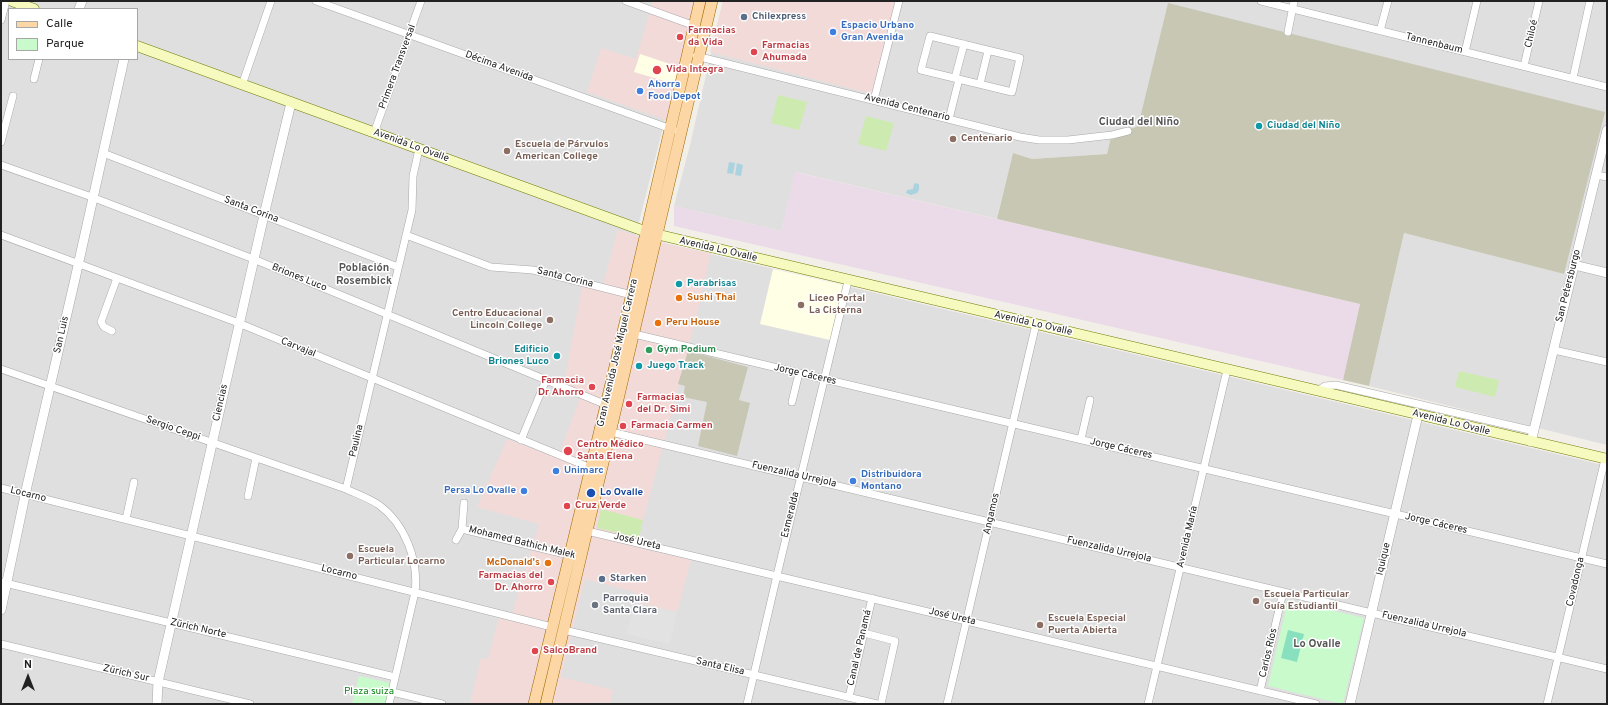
<!DOCTYPE html>
<meta charset="utf-8">
<style>
body{margin:0}
#map{position:relative;width:1608px;height:705px;overflow:hidden;background:#f2efe9;font-family:Overpass,sans-serif}
canvas{display:block}
.frame{position:absolute;inset:0;border:2px solid #222;pointer-events:none}
.legend{position:absolute;left:8px;top:8px;width:130px;height:52px;box-sizing:border-box;background:#fff;border:1px solid #a7a7a7;margin:0;padding:5px 7px;list-style:none;font-size:12px;color:#222}
.legend li{display:flex;align-items:center;gap:8px;height:20px}
.legend b{width:20px;border:1px solid #a7a7a7}
.north{position:absolute;left:8px;top:657px;width:40px;height:40px;-webkit-text-stroke:3px #fff;paint-order:stroke;rotate:0deg;font-size:11px;font-weight:700;line-height:16px;text-align:center;color:#222}
.north::after{content:'';display:block;margin:auto;width:14px;height:18px;background:#222;clip-path:polygon(50% 0,100% 100%,50% 72%,0 100%)}
</style>
<div id="map">
<canvas width="1608" height="705"></canvas>
<div class="frame"></div>
<ul class="legend">
<li><b style="height:5px;background:#fcd6a4"></b>Calle</li>
<li><b style="height:11px;background:#c8facc"></b>Parque</li>
</ul>
<div class="north">N</div>
</div>
<script>
const context = document.querySelector('canvas').getContext('2d');
context.lineJoin = 'round';
function fill(path, color) { context.fillStyle = color; context.fill(path, 'evenodd'); }
function stroke(path, color, width, dash) { context.strokeStyle = color; context.lineWidth = width; context.lineCap = dash ? 'butt' : 'round'; context.setLineDash(dash || []); context.stroke(path); }
function label(font, color, halo, rows, align = 'center') {
  context.font = font + ' Overpass,sans-serif'; context.lineWidth = 3; context.setLineDash([]); context.textBaseline = 'middle'; context.strokeStyle = halo; context.fillStyle = color; for (const [text, x, y, turn = 0] of rows) {
    context.save(); context.translate(x, y); context.rotate((+turn || 0) * Math.PI / 180); context.textAlign = isNaN(turn) ? turn : align; if (halo) context.strokeText(text, 0, 0); context.fillText(text, 0, 0); context.restore();
  }
}
const residential = new Path2D(`
 M1 1H695L635 238 526 704H1ZM9 9H137V59H9Z
 M723 1H1607V445L1369 386 1404 233 1564 274 1168 4 1138 126 1111 137 1107 154 1032 159 1013 153 997 219 796 172 781 231 674 206 690 145Z
 M664 243 1607 466V704H554Z`);
const commercial = new Path2D(`
 M653 1H695L666 120 587 92 601 48 636 59Z
 M723 1H896L872 94 710 52Z
 M618 230 667 244 711 253 688 351 636 547 691 560 677 612 633 602 635 592 585 579 561 677 613 690 610 704 599 702 598 704H470L481 658 488 659 499 618 510 621 539 524 477 507 507 439 558 458 582 392 564 384 582 286 601 291Z`);
const industrial = new Path2D(`
 M795 172 1360 304 1343 380 674 226V206L781 231Z`);
const education = new Path2D(`
 M640 54 679 67 675 84 634 72Z
 M773 269 843 285 830 340 760 324Z`);
const construction = new Path2D(`
 M1168 3 1605 112 1564 274 1404 233 1369 386 1343 380 1360 304 997 219 1013 153 1032 159 1107 154 1111 137 1138 126Z
 M688 351 748 367 739 400 750 403 737 456 698 446 707 402 683 397 685 386 678 384Z`);
const grass = new Path2D(`
 M778 95 807 102 799 130 771 123Z
 M866 116 894 123 886 151 858 144Z
 M1459 371 1499 380 1495 397 1455 387Z
 M601 509 643 520 639 538 597 528Z`);
const park = new Path2D(`
 M1288 600 1364 618 1343 704 1268 686Z
 M359 676 390 683 385 704H352Z`);
const pitch = new Path2D(`
 M1288 630 1304 634 1297 662 1281 658Z`);
const parking = new Path2D(`
 M635 602 677 612 670 644 626 634Z`);
const water = new Path2D(`
 M729 162 735 163 733 174 727 173Z
 M737 163 743 165 741 176 735 175Z
 M916 183 919 184V190L917 193 911 195 906 193 907 190 913 189 914 184Z`);
const minor = new Path2D(`
 M316 1 674 130
 M626 1 695 26
 M1261 1 1607 87
 M1 20 6 1
 M1380 31 1388 1
 M1288 32 1294 1
 M930 36 1020 58 1012 92 921 70Z
 M1465 52 1477 1
 M696 56 1020 137 1039 140H1068L1112 135 1128 131
 M1524 66 1539 1
 M955 78 964 44
 M1573 78 1590 1
 M34 79 39 59
 M980 84 988 51
 M242 85 271 1
 M874 100 899 1
 M949 119 959 79
 M374 133 421 1
 M1 142 13 96
 M103 153 398 267
 M1 165 89 196 251 258 609 406
 M1596 175 1607 177
 M1 235 236 322 591 468
 M406 235 491 267 533 270 632 295
 M112 331 104 327 101 322 117 278
 M634 334 1607 564
 M1554 350 1607 362
 M1 369 346 489C357 494 369 498 379 505 405 524 419 561 415 592L389 704
 M1317 391 1325 386 1336 385 1534 431
 M792 402 799 373
 M611 432 1607 669
 M1081 439 1090 400
 M521 440 546 380
 M1 488 552 627
 M346 489 412 210 413 176 419 149
 M248 496 256 458
 M126 519 134 482
 M462 529 573 556
 M587 531 1316 704
 M456 540 462 529 464 503
 M1 582 395 677
 M564 630 877 704
 M864 633 895 641 881 704
 M1 644 250 704
 M1260 691 1283 592
 M392 692 442 704
 M849 697 872 598
 M747 704 778 571 848 281
 M947 704 1036 324
 M1148 704 1227 370
 M1547 704 1605 459`);
const tertiary = new Path2D(`
 M79 9 82 1
 M1574 265 1607 273
 M1531 442 1607 130
 M1 610 27 486 75 279 124 59
 M157 704 158 682 264 215 291 103
 M1350 704 1418 415`);
const secondary = new Path2D(`
 M12 1 34 9
 M137 46 647 232 1607 459`);
const primary = new Path2D(`
 M534 704 606 405 700 1
 M546 704 712 1`);
const markers = [
 [744,17,4,"#5c6f8a"],
 [833,32,4,"#3f7fe0"],
 [680,37,4,"#e0444e"],
 [754,52,4,"#e0444e"],
 [657,70,5,"#e0444e"],
 [640,91,4,"#3f7fe0"],
 [1259,126,4,"#0f9aa8"],
 [953,139,4,"#8d6e63"],
 [507,151,4,"#8d6e63"],
 [679,284,4,"#0f9aa8"],
 [679,298,4,"#e8710a"],
 [801,305,4,"#8d6e63"],
 [550,320,4,"#8d6e63"],
 [658,323,4,"#e8710a"],
 [649,350,4,"#2e9e5b"],
 [557,356,4,"#0f9aa8"],
 [639,366,4,"#0f9aa8"],
 [592,387,4,"#e0444e"],
 [629,404,4,"#e0444e"],
 [623,426,4,"#e0444e"],
 [568,451,5,"#e0444e"],
 [556,471,4,"#3f7fe0"],
 [853,481,4,"#3f7fe0"],
 [524,491,4,"#3f7fe0"],
 [591,493,5,"#1a4fb4"],
 [567,506,4,"#e0444e"],
 [350,556,4,"#8d6e63"],
 [548,563,4,"#e8710a"],
 [602,579,4,"#5c6f8a"],
 [551,582,4,"#e0444e"],
 [1256,601,4,"#8d6e63"],
 [595,605,4,"#6b7280"],
 [1040,625,4,"#8d6e63"],
 [535,651,4,"#e0444e"]
];
const serviceNames = [
 ["Chilexpress",752,17],
 ["Starken",610,579]
];
const shopNames = [
 ["Espacio Urbano",841,26],
 ["Gran Avenida",841,38],
 ["Ahorra",648,85],
 ["Food Depot",648,97],
 ["Unimarc",564,471],
 ["Distribuidora",861,475],
 ["Montano",861,487],
 ["Persa Lo Ovalle",516,491,"right"]
];
const healthNames = [
 ["Farmacias",688,31],
 ["da Vida",688,43],
 ["Farmacias",762,46],
 ["Ahumada",762,58],
 ["Vida Integra",666,70],
 ["Farmacia",584,381,"right"],
 ["Dr Ahorro",584,393,"right"],
 ["Farmacias",637,398],
 ["del Dr. Simi",637,410],
 ["Farmacia Carmen",631,426],
 ["Centro Médico",577,445],
 ["Santa Elena",577,457],
 ["Cruz Verde",575,506],
 ["Farmacias del",543,576,"right"],
 ["Dr. Ahorro",543,588,"right"],
 ["SalcoBrand",543,651]
];
const streetNames = [
 ["Chiloé",1532,34,-77],
 ["Tannenbaum",1434,44,14],
 ["Primera Transversal",398,67,-70],
 ["Décima Avenida",499,67,20],
 ["Avenida Centenario",907,108,14],
 ["Avenida Lo Ovalle",411,146,20],
 ["Santa Corina",251,210,21],
 ["Avenida Lo Ovalle",718,250,13],
 ["Briones Luco",299,278,22],
 ["Santa Corina",565,278,14],
 ["San Petersburgo",1569,286,-76],
 ["Avenida Lo Ovalle",1033,324,13],
 ["San Luis",62,335,-77],
 ["Carvajal",298,348,22],
 ["Gran Avenida José Miguel Carrera",618,353,-77],
 ["Jorge Cáceres",805,375,13],
 ["Ciencias",221,403,-77],
 ["Avenida Lo Ovalle",1451,423,14],
 ["Sergio Ceppi",173,429,19],
 ["Paulina",357,441,-77],
 ["Jorge Cáceres",1121,449,13],
 ["Fuenzalida Urrejola",794,475,13],
 ["Locarno",28,495,14],
 ["Angamos",992,514,-77],
 ["Esmeralda",791,515,-76],
 ["Jorge Cáceres",1436,524,13],
 ["Avenida María",1188,537,-77],
 ["José Ureta",637,542,13],
 ["Mohamed Bathich Malek",522,543,14],
 ["Fuenzalida Urrejola",1109,550,13],
 ["Iquique",1384,559,-77],
 ["Locarno",339,573,14],
 ["Covadonga",1576,582,-77],
 ["José Ureta",952,617,13],
 ["Fuenzalida Urrejola",1424,625,13],
 ["Zürich Norte",198,629,13],
 ["Canal de Panamá",860,648,-77],
 ["Carlos Ríos",1269,653,-77],
 ["Santa Elisa",720,667,13],
 ["Zürich Sur",126,674,13]
];
const cultureNames = [
 ["Ciudad del Niño",1267,126],
 ["Parabrisas",687,284],
 ["Edificio",549,350,"right"],
 ["Briones Luco",549,362,"right"],
 ["Juego Track",647,366]
];
const educationNames = [
 ["Centenario",961,139],
 ["Escuela de Párvulos",515,145],
 ["American College",515,157],
 ["Liceo Portal",809,299],
 ["La Cisterna",809,311],
 ["Centro Educacional",542,314,"right"],
 ["Lincoln College",542,326,"right"],
 ["Escuela",358,550],
 ["Particular Locarno",358,562],
 ["Escuela Particular",1264,595],
 ["Guía Estudiantil",1264,607],
 ["Escuela Especial",1048,619],
 ["Puerta Abierta",1048,631]
];
const foodNames = [
 ["Sushi Thai",687,298],
 ["Peru House",666,323],
 ["McDonald's",540,563,"right"]
];
const leisureNames = [
 ["Gym Podium",657,350]
];
const transitNames = [
 ["Lo Ovalle",600,493]
];
const worshipNames = [
 ["Parroquia",603,599],
 ["Santa Clara",603,611]
];
const parkNames = [
 ["Plaza suiza",369,692]
];
const neighbourhoodNames = [
 ["Ciudad del Niño",1139,123],
 ["Población",364,269],
 ["Rosembick",364,282],
 ["Lo Ovalle",1317,645]
];
fill(residential, '#e0dfdf');
fill(commercial, '#f2dad9');
fill(industrial, '#ebdbe8');
fill(education, '#ffffe5');
fill(construction, '#c7c7b4');
fill(grass, '#cdebb0');
fill(park, '#c8facc');
fill(pitch, '#88e0be');
fill(parking, '#e2e2e2');
fill(water, '#aad3df');
stroke(minor, '#a9a9a9', 8);
stroke(tertiary, '#a9a9a9', 10);
stroke(secondary, '#707d05', 11);
stroke(primary, '#a06b00', 12);
stroke(minor, '#fff', 7);
stroke(tertiary, '#fff', 9);
stroke(secondary, '#f7fabf', 10);
stroke(primary, '#fcd6a4', 11);
for (const [x, y, r, color] of markers) { const dot = new Path2D(); dot.arc(x, y, r, 0, 2 * Math.PI); context.fillStyle = color; context.fill(dot); stroke(dot, '#fff', 1.5); }
label('bold 10px', '#4e5e75', '#fff', serviceNames, 'left');
label('bold 10px', '#366cbe', '#fff', shopNames, 'left');
label('bold 10px', '#be3a42', '#fff', healthNames, 'left');
label('10px', '#222', '#fff', streetNames);
label('bold 10px', '#0d838f', '#fff', cultureNames, 'left');
label('bold 10px', '#785e54', '#fff', educationNames, 'left');
label('bold 10px', '#c56008', '#fff', foodNames, 'left');
label('bold 10px', '#27864d', '#fff', leisureNames, 'left');
label('bold 10px', '#164399', '#fff', transitNames, 'left');
label('bold 10px', '#5b616d', '#fff', worshipNames, 'left');
label('10px', '#0c8416', '#fff', parkNames);
label('bold 11px', '#555', '#fff', neighbourhoodNames);
</script>
